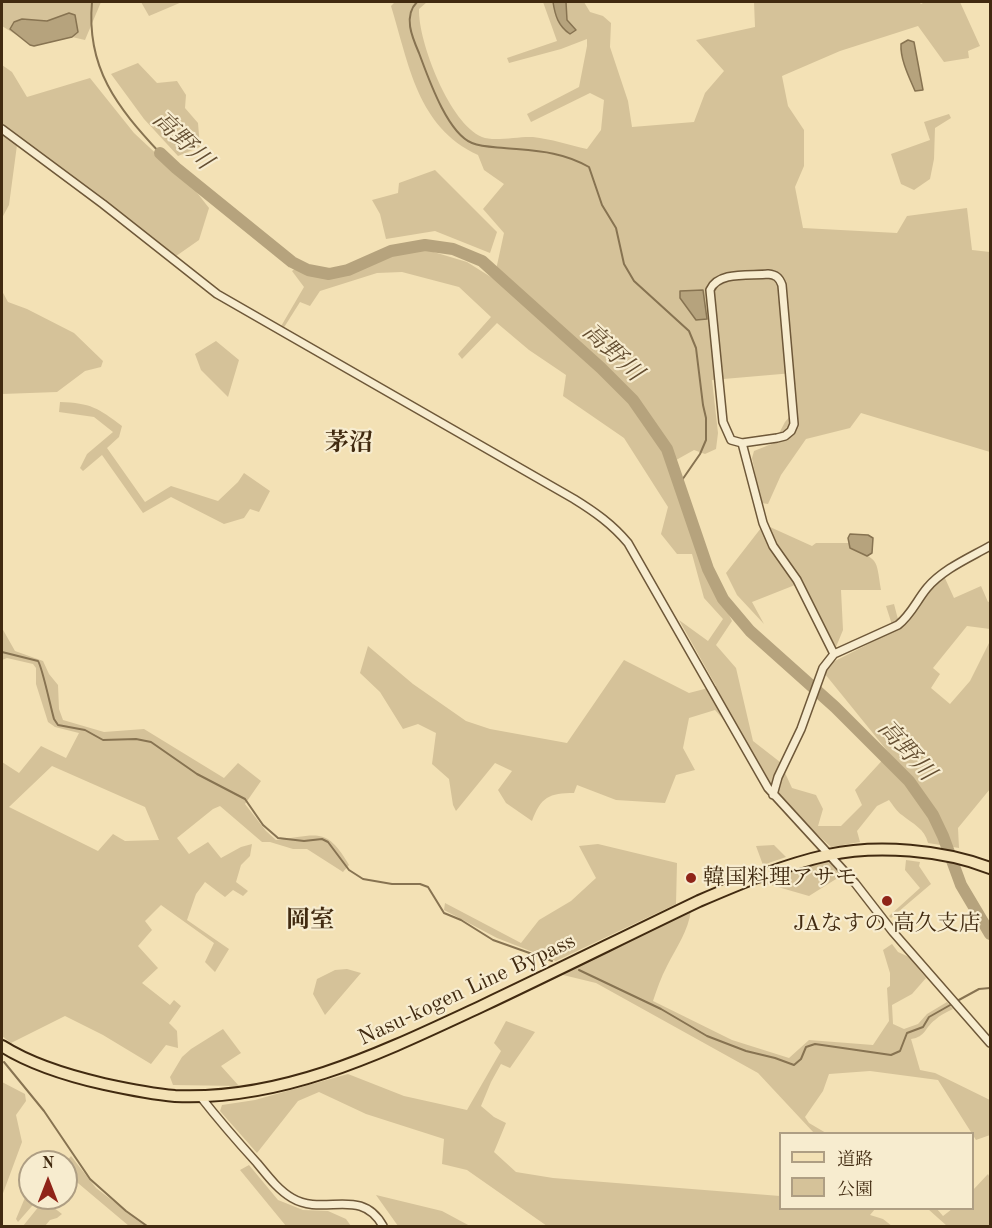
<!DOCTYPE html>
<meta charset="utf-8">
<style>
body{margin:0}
#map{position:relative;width:992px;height:1228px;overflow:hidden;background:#f3e1b5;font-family:"Old Standard TT","Noto Serif JP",serif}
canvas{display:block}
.frame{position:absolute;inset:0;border:3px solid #412a10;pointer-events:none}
.legend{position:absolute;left:779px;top:1132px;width:195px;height:78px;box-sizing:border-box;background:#f7eccf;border:2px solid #ae9e83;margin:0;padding:8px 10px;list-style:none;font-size:18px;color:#412a10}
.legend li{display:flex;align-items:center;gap:12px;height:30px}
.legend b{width:30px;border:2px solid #ae9e83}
.north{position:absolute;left:18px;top:1150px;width:60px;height:60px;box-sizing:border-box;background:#f7eccf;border:2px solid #ae9e83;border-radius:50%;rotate:0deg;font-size:16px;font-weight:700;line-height:24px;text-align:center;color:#412a10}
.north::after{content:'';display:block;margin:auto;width:21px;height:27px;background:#8f2418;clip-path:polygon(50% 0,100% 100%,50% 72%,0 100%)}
</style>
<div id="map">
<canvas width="992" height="1228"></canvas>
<div class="frame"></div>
<ul class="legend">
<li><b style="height:8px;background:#f3e1b5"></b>道路</li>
<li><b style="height:16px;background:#d5c299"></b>公園</li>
</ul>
<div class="north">N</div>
</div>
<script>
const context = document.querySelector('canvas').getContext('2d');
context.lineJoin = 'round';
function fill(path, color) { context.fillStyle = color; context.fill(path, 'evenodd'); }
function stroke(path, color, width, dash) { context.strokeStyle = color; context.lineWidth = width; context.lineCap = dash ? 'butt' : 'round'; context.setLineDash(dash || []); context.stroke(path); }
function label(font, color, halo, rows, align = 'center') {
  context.font = font + ' "Old Standard TT","Noto Serif JP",serif'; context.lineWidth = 4.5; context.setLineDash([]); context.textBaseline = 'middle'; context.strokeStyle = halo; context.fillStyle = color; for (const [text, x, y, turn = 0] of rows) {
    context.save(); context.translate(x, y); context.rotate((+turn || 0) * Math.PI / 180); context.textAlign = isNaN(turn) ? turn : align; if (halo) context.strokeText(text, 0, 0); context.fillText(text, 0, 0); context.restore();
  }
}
const green = new Path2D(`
 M2 2H101L85 40 72 37 34 46 2 26Z
 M141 2H182L149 16Z
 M395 2H427L419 9C418 42 450 124 482 137 494 142 519 136 533 137 551 139 569 145 587 149L601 130 604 100 590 93 531 122 527 114 579 87 587 46V39L561 49 509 63 507 58 557 41 543 2H584L590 12 603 16 611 23 610 47 628 101 632 127 694 122 705 93 724 71 696 40 755 27 754 2H919L921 4 925 2H960L980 46 968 51 969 58 944 62 918 26 840 51 782 76 788 106 804 130V166L795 187 803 228 897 233 907 216 967 208 972 250 990 252V452L861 413 850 428 806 439 781 475 768 504 761 503 752 458 754 451 774 443 785 422 797 408 793 373 712 380 718 433 716 449 705 454 694 450 669 464 703 562 732 621 716 645 736 668 753 741 780 762 792 788 816 795 823 809 818 826H841L862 805 855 790 889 753 825 674 831 663 894 631 886 606 894 604 900 627 906 623 929 589 944 576 954 598 981 586 988 602 990 601V629L967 626 933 668 940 674 931 688 950 704 970 681 990 641V789L958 828 959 848 928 843C925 829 913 824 902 815 897 812 893 805 889 800L877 806 857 831 860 842 831 847 792 811 769 785 744 743 715 710 689 718 683 748 695 770 676 775 665 803 616 800 577 785 574 793C549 793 541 797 532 821L506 803 498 790 512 771 495 763 456 811 453 805 449 779 432 764 436 733 418 724 403 729 380 692 360 673 368 646 413 684 466 721 490 729 567 743 624 660 689 693 716 686 679 620 708 641 723 619 704 598 692 554H677L661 534 668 507 624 438 563 396 566 375 529 350 497 323 462 359 458 354 491 317 459 287 402 272 377 273 320 291 310 306 300 302 283 329 280 328 304 287 292 271 296 268 321 276 352 274 388 255 427 250 467 262 494 279 504 233 483 209 504 184 484 170 478 155C417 127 409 64 391 6Z
 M138 63 157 83 177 81 186 95 185 108 198 123 200 147 178 156 144 119 111 74Z
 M2 65 12 72 27 97 90 78 134 133 195 190 209 208 199 240 169 261 17 145 9 205 2 218Z
 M949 114 951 118 935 128 934 159 930 179 914 190 901 184 891 154 930 140 924 122Z
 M435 170 497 232 490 253 435 231 386 239 380 214 372 200 398 193 399 183Z
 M2 291 8 302 27 309 74 333 103 361 101 367 85 371 57 392 2 394Z
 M216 341 239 360 228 397 201 370 195 354Z
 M60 402C91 403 98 408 122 426L119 437 107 448 145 502 171 486 218 501 238 482 244 473 270 491 259 512 250 509 244 518 224 524 171 497 143 513 102 455 83 471 80 468 87 454 113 432 94 417 59 412Z
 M770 527 812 546 816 543H849L850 548C879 560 876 558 881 590H841L843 630 836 647 795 571 769 531Z
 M761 528 795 585 752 602 764 624 737 595 726 573Z
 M2 628 15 651 43 661 49 674 58 685 59 709 63 720 104 732 144 729 224 778 238 763 261 781 245 804 266 831 276 840C316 836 326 825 349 865L343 872 307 849H293L270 842H262L220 806 213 809 177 838 189 854 208 842 221 858 241 847 252 844 250 856 241 865 236 882 248 891 243 896 233 890 225 897 205 882 196 894 187 920 229 949 215 972 205 962 214 943 161 905 145 921 152 930 138 946 158 968 142 983 170 1005 174 1000 181 1006 169 1023 177 1031 178 1048 166 1045 151 1064 103 1035 65 1016 11 1043 2 1036V762L19 773 41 746 66 758 79 733 55 727 48 722 36 684V668L33 664 7 658 2 660ZM52 766 145 807 159 840 125 841 113 834 98 851 9 807Z
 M598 844 677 863 676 904 556 961 497 938 444 910 445 903 521 943 539 920 571 901 596 878 579 846Z
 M774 845 786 857 763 865 756 846Z
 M906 860 920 862 919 866 931 884 891 918 889 916 920 888 905 870Z
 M831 861 844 874 809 896 771 885 758 884 803 868Z
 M691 910C688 932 677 946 667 966 661 977 657 989 653 1001L732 1040 789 1058 809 1040 873 1045 889 1021 887 988 890 986V973L883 950 892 944 898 952 909 957 926 978 912 994 892 1005 893 1024 904 1029 918 1024 927 1014 947 1002 953 1009C947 1012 940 1015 935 1020 925 1027 926 1037 911 1039L920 1070 935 1073 990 1100V1135L976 1140 938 1080 870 1071 829 1074 823 1091 805 1117 809 1123 826 1133H814L758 1073 596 983 559 974Z
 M347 969 361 973 325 1015 313 994 317 979 335 970Z
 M506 1021 535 1032 510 1068 501 1064 491 1082 481 1106 494 1117 506 1123 494 1152 516 1172 553 1178 780 1196V1208H850L856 1210 857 1209H875L870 1215 883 1219 892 1226H547L467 1170 442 1164 444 1139 366 1114 319 1092 298 1101 257 1153 220 1111 222 1105 255 1100 348 1074 404 1096 467 1110 501 1051 494 1043Z
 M223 1029 241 1053 221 1066 239 1086 173 1085 170 1077 182 1057 191 1049Z
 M2 1082 25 1094 26 1101 16 1115 22 1142 2 1196Z
 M71 1156 96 1188 146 1226H129L66 1173V1162Z
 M249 1165 278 1200 303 1210 328 1211 346 1219 351 1226H286L240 1170Z
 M988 1174 990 1178V1226H947L928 1209H937L943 1216 952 1209 972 1208 973 1190Z
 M29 1188 30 1198H39L18 1222 16 1219Z
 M376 1195 442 1211 470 1226H398Z
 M44 1200 62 1214 57 1218 50 1220 45 1226H23Z`);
const water = new Path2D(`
 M553 2H566L567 20 576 30 570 34C558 26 555 15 553 2Z
 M69 13 75 15 78 32 72 37 34 46 30 45 10 29 14 22 22 19 47 21Z
 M908 40 914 42 923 90 915 91C909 77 900 59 901 44Z
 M703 290 707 319 696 320 680 298V291Z
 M850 534 868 535 873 538 872 553 867 556 850 548 848 538Z`);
const stream = new Path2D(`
 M92 2C86 68 117 107 160 153
 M417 2C403 16 412 37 419 53 428 77 447 133 472 143 482 147 494 147 504 148 536 151 561 151 589 167L602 205 616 228 624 264 634 281 689 331 696 348 703 405 706 418V440L700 454 680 483
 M2 652 38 661C42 666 51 709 54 719L58 725 85 730 103 740 136 739 151 742 197 774 245 799 263 825 278 838 304 841 322 839 328 842 349 870 363 879 392 884H420L428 887 444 913 461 920 493 940 552 961
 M579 970 661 1009 707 1036 746 1051 775 1058 794 1065 801 1059 806 1047 815 1044 891 1055 900 1051 907 1033 923 1027 929 1017 952 1004
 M957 1001 979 989 990 988
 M2 1033V1034
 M4 1062 44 1111 90 1179 126 1211 147 1226`);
const river = new Path2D(`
 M160 153 176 168 292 262 308 270 329 274 348 270 391 251 425 245 453 249 482 261 601 368 633 400 667 449 708 569 723 599 750 631 835 707 909 781 933 815 943 836 961 885 990 934`);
const minor = new Path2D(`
 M2 129 103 204 217 294 574 499C595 512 612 524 628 543L768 788 855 883 893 932 990 1043
 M768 274C776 275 779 277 782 285L794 424 791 431 785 436 777 438 742 443 731 440 723 422 710 290C718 271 750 276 768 274Z
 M742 443 763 523 773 546 797 580 834 654
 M773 795 778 777 801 729 823 668 834 654 898 625C911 615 917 600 927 588 943 569 969 558 990 546
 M200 1096C218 1119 237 1141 257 1163 267 1175 278 1190 292 1198 324 1217 361 1186 383 1226`);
const primary = new Path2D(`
 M2 1046C32 1065 69 1076 104 1084 127 1089 151 1094 175 1096 285 1101 385 1051 482 1006 554 972 626 936 699 901 741 883 783 865 828 855 877 844 944 850 990 868`);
const markers = [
 [691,878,6,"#8f2418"],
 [887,901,6,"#8f2418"]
];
const poiNames = [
 ["韓国料理アサモ",703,878],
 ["JAなすの 高久支店",887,924,"center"]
];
const streetNames = [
 ["Nasu-kogen Line Bypass",467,990,-25]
];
const waterNames = [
 ["高野川",182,141,44],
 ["高野川",612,353,43],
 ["高野川",906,751,48]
];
const neighbourhoodNames = [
 ["茅沼",349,444],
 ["岡室",310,921]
];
fill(green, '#d5c299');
fill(water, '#b6a37d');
stroke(water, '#877351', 1.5);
stroke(stream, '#877351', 2);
stroke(river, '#b6a37d', 12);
stroke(minor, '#6e5839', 10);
stroke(primary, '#412a10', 14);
stroke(minor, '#f7eccf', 7);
stroke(primary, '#f3e1b5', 10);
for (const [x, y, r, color] of markers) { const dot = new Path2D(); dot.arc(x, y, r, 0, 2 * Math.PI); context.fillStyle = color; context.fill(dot); stroke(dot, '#f7eccf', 2); }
label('22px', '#412a10', '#f7eccf', poiNames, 'left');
label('22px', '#412a10', '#f7eccf', streetNames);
label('italic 24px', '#644e31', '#f7eccf', waterNames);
label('bold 24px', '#412a10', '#f7eccf', neighbourhoodNames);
</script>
